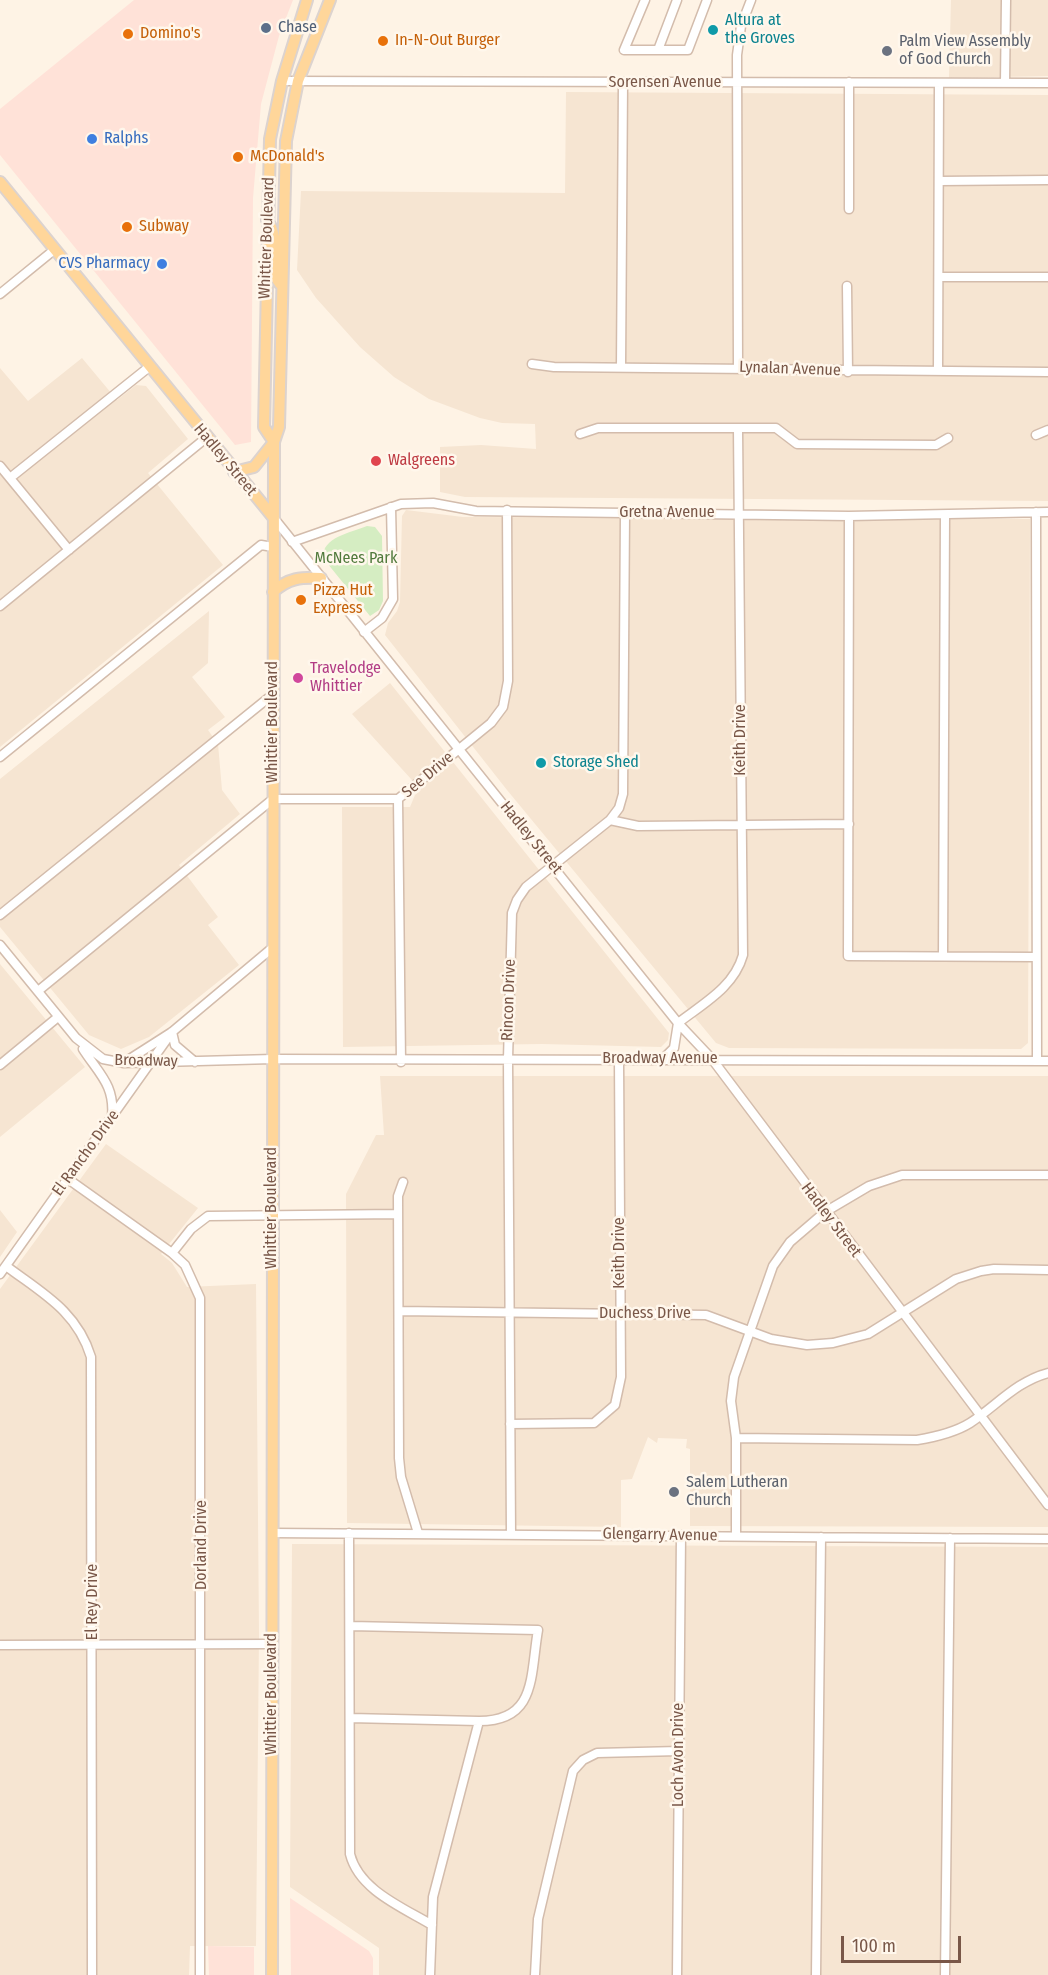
<!DOCTYPE html>
<style>
body{margin:0}
#map{position:relative;width:1048px;height:1975px;overflow:hidden;background:#fef3e5;font-family:"Fira Sans Condensed",sans-serif}
canvas{display:block}
.scale{position:absolute;left:841px;top:1936px;width:120px;height:27px;box-sizing:border-box;border:3px solid #795748;border-top:0;padding-left:8px;font-size:18px;line-height:21px;white-space:nowrap;color:#795748;-webkit-text-stroke:4px #fff7ec;paint-order:stroke}
</style>
<div id="map">
<canvas width="1048" height="1975"></canvas>
<div class="scale">100 m</div>
</div>
<script>
const context = document.querySelector('canvas').getContext('2d');
context.lineJoin = 'round';
function fill(path, color) { context.fillStyle = color; context.fill(path, 'evenodd'); }
function stroke(path, color, width, dash) { context.strokeStyle = color; context.lineWidth = width; context.lineCap = dash ? 'butt' : 'round'; context.setLineDash(dash || []); context.stroke(path); }
function label(font, color, halo, rows, align = 'center') {
  context.font = font + ' "Fira Sans Condensed",sans-serif'; context.lineWidth = 5; context.setLineDash([]); context.textBaseline = 'middle'; context.strokeStyle = halo; context.fillStyle = color; for (const [text, x, y, turn = 0] of rows) {
    context.save(); context.translate(x, y); context.rotate((+turn || 0) * Math.PI / 180); context.textAlign = isNaN(turn) ? turn : align; if (halo) context.strokeText(text, 0, 0); context.fillText(text, 0, 0); context.restore();
  }
}
const residential = new Path2D(`
 M951 0H1048V76L949 78Z
 M566 92 1048 95V501L465 497 440 492V447L481 445 536 449 535 424 502 423 480 418 429 399 394 377 360 347 316 298 297 270 301 191 565 193Z
 M82 358 117 400 136 385 146 386 188 439 148 473 223 565 0 747V368L28 401Z
 M406 510 463 517 1030 519 1028 1043 1021 1049 729 1048 716 1043 507 790 385 635 388 623 397 611 400 602 402 516Z
 M209 611 208 663 192 677 225 717 208 730 218 744 222 790 240 814 179 865 218 917 208 925 239 965 149 1037 121 1049 89 1035 0 927V779Z
 M390 683 669 1033 668 1040 661 1047 542 1044 343 1047 342 807H410L415 795 421 790 352 714Z
 M0 964 85 1067 0 1137Z
 M380 1076H1048V1527L690 1526V1449L686 1448 687 1439 658 1438 657 1443 648 1437 632 1479 621 1480V1527L347 1523 346 1194 376 1135H384Z
 M106 1144 198 1208 161 1254 172 1263 187 1287 256 1284 259 1634 256 1946H190L189 1975H0V1289Z
 M0 1210 17 1232 0 1257Z
 M292 1544 1048 1547V1975H379V1948L290 1887Z`);
const commercial = new Path2D(`
 M134 0H293L279 36 261 104 253 198 251 442 235 445 0 155V109Z
 M290 1898 369 1951 373 1958V1975H291Z
 M208 1946 254 1947V1975H209Z`);
const green = new Path2D(`
 M367 526 375 527 382 536 383 601 379 610 370 616 323 558C322 537 350 533 367 526Z`);
const minor = new Path2D(`
 M645 0 624 50H658
 M677 0 658 50H688L707 0
 M282 81 1048 83
 M1005 83 1006 0
 M940 181 1048 180
 M849 209V82
 M939 277H1048
 M847 286 848 372
 M0 294 54 250
 M532 364 554 367 1048 372
 M621 367 623 83
 M738 367 737 55 741 26 751 0
 M938 371 939 83
 M580 434 598 428H776L797 444 936 445 948 438
 M1036 435 1048 430
 M0 466 69 550
 M10 478 149 367
 M1036 512 1037 1061
 M849 516 848 956 1036 957
 M273 517 678 1023 712 1059 1048 1505
 M292 542 401 504 433 503 476 511 849 516 1048 512
 M0 606 206 438
 M364 632 382 618 393 599 391 507
 M0 757 261 545 273 547
 M610 820 638 826 849 824
 M0 915 272 695
 M0 945 76 1038 103 1059 124 1063 273 1059 1048 1061
 M943 955 945 515
 M38 991 273 799H398
 M678 1023C704 1003 734 987 743 955L738 429
 M172 1032 175 1045 195 1062
 M83 1049C99 1074 115 1085 112 1117
 M663 1059 674 1048 678 1023
 M125 1062 172 1032 271 949
 M401 1062 398 799 491 723 503 707 508 681 507 510
 M0 1065 58 1017
 M68 1179 172 1253 185 1265 200 1298V1975
 M403 1182 398 1196 399 1458 401 1477 418 1533
 M172 1253 191 1229 208 1216 398 1214
 M6 1266C42 1293 77 1311 91 1357L92 1975
 M0 1274 172 1032
 M399 1311 706 1315 771 1339 807 1345 833 1343 868 1334 956 1279 981 1271 994 1269 1048 1270
 M510 1424 594 1423 615 1405 621 1377 619 1060
 M736 1438 917 1440C935 1437 954 1433 970 1423 996 1406 1017 1381 1048 1373
 M272 1533 1048 1539
 M349 1533 350 1854C359 1890 402 1907 432 1925
 M511 1534 508 1059 512 913 517 900 526 887 610 820 619 808 623 794 625 513
 M736 1536V1438L731 1401 734 1377 773 1266 790 1242 825 1212 869 1186 902 1175H1048
 M350 1626 538 1630C530 1676 537 1721 479 1721L433 1897 430 1975
 M0 1645 272 1644
 M350 1718 479 1721
 M535 1975 538 1919 573 1771 583 1760 597 1753 679 1751
 M677 1975 681 1535
 M816 1975 821 1537
 M945 1975 950 1538`);
const major = new Path2D(`
 M0 182 273 517
 M267 220C283 242 265 265 280 284
 M274 442 264 427 270 139 282 81 307 0
 M234 472 254 467 274 442
 M273 592C288 578 301 577 321 578
 M272 1975 274 442 279 427 286 141 298 81 330 0`);
const markers = [
 [266,28,6,"#5c6f8a"],
 [713,30,6,"#0f9aa8"],
 [128,34,6,"#e8710a"],
 [383,41,6,"#e8710a"],
 [887,51,6,"#6b7280"],
 [92,139,6,"#3f7fe0"],
 [238,157,6,"#e8710a"],
 [127,227,6,"#e8710a"],
 [162,264,6,"#3f7fe0"],
 [376,461,6,"#e0444e"],
 [301,600,6,"#e8710a"],
 [298,678,6,"#d1479c"],
 [541,763,6,"#0f9aa8"],
 [674,1492,6,"#6b7280"]
];
const cultureNames = [
 ["Altura at",725,21],
 ["the Groves",725,39],
 ["Storage Shed",553,763]
];
const serviceNames = [
 ["Chase",278,28]
];
const foodNames = [
 ["Domino's",140,34],
 ["In-N-Out Burger",395,41],
 ["McDonald's",250,157],
 ["Subway",139,227],
 ["Pizza Hut",313,591],
 ["Express",313,609]
];
const worshipNames = [
 ["Palm View Assembly",899,42],
 ["of God Church",899,60],
 ["Salem Lutheran",686,1483],
 ["Church",686,1501]
];
const streetNames = [
 ["Sorensen Avenue",665,83],
 ["Whittier Boulevard",267,238,-88],
 ["Lynalan Avenue",790,369,2],
 ["Hadley Street",225,460,50],
 ["Gretna Avenue",667,513],
 ["Whittier Boulevard",273,722,-90],
 ["Keith Drive",741,740,-90],
 ["See Drive",428,775,-40],
 ["Hadley Street",531,838,51],
 ["Rincon Drive",509,1000,-88],
 ["Broadway Avenue",660,1059],
 ["Broadway",146,1061,1],
 ["El Rancho Drive",86,1153,-54],
 ["Whittier Boulevard",272,1208,-90],
 ["Hadley Street",831,1220,53],
 ["Keith Drive",620,1253,-90],
 ["Duchess Drive",645,1314],
 ["Glengarry Avenue",660,1535,1],
 ["Dorland Drive",202,1545,-90],
 ["El Rey Drive",93,1602,-90],
 ["Whittier Boulevard",272,1694,-90],
 ["Loch Avon Drive",679,1755,-90]
];
const shopNames = [
 ["Ralphs",104,139],
 ["CVS Pharmacy",150,264,"right"]
];
const healthNames = [
 ["Walgreens",388,461]
];
const parkNames = [
 ["McNees Park",356,559]
];
const hotelNames = [
 ["Travelodge",310,669],
 ["Whittier",310,687]
];
fill(residential, '#f6e5d2');
fill(commercial, '#ffe2d8');
fill(green, '#d5edc2');
stroke(minor, '#d3bcac', 11);
stroke(major, '#dcd3cf', 14);
stroke(minor, '#fff', 8);
stroke(major, '#ffd69a', 10);
for (const [x, y, r, color] of markers) { const dot = new Path2D(); dot.arc(x, y, r, 0, 2 * Math.PI); context.fillStyle = color; context.fill(dot); stroke(dot, '#fff7ec', 2); }
label('16px', '#0d838f', '#fff7ec', cultureNames, 'left');
label('16px', '#4e5e75', '#fff7ec', serviceNames, 'left');
label('16px', '#c56008', '#fff7ec', foodNames, 'left');
label('16px', '#5b616d', '#fff7ec', worshipNames, 'left');
label('16px', '#795748', '#fff7ec', streetNames);
label('16px', '#366cbe', '#fff7ec', shopNames, 'left');
label('16px', '#be3a42', '#fff7ec', healthNames, 'left');
label('16px', '#517a3c', '#fff7ec', parkNames);
label('16px', '#b23c85', '#fff7ec', hotelNames, 'left');
</script>
